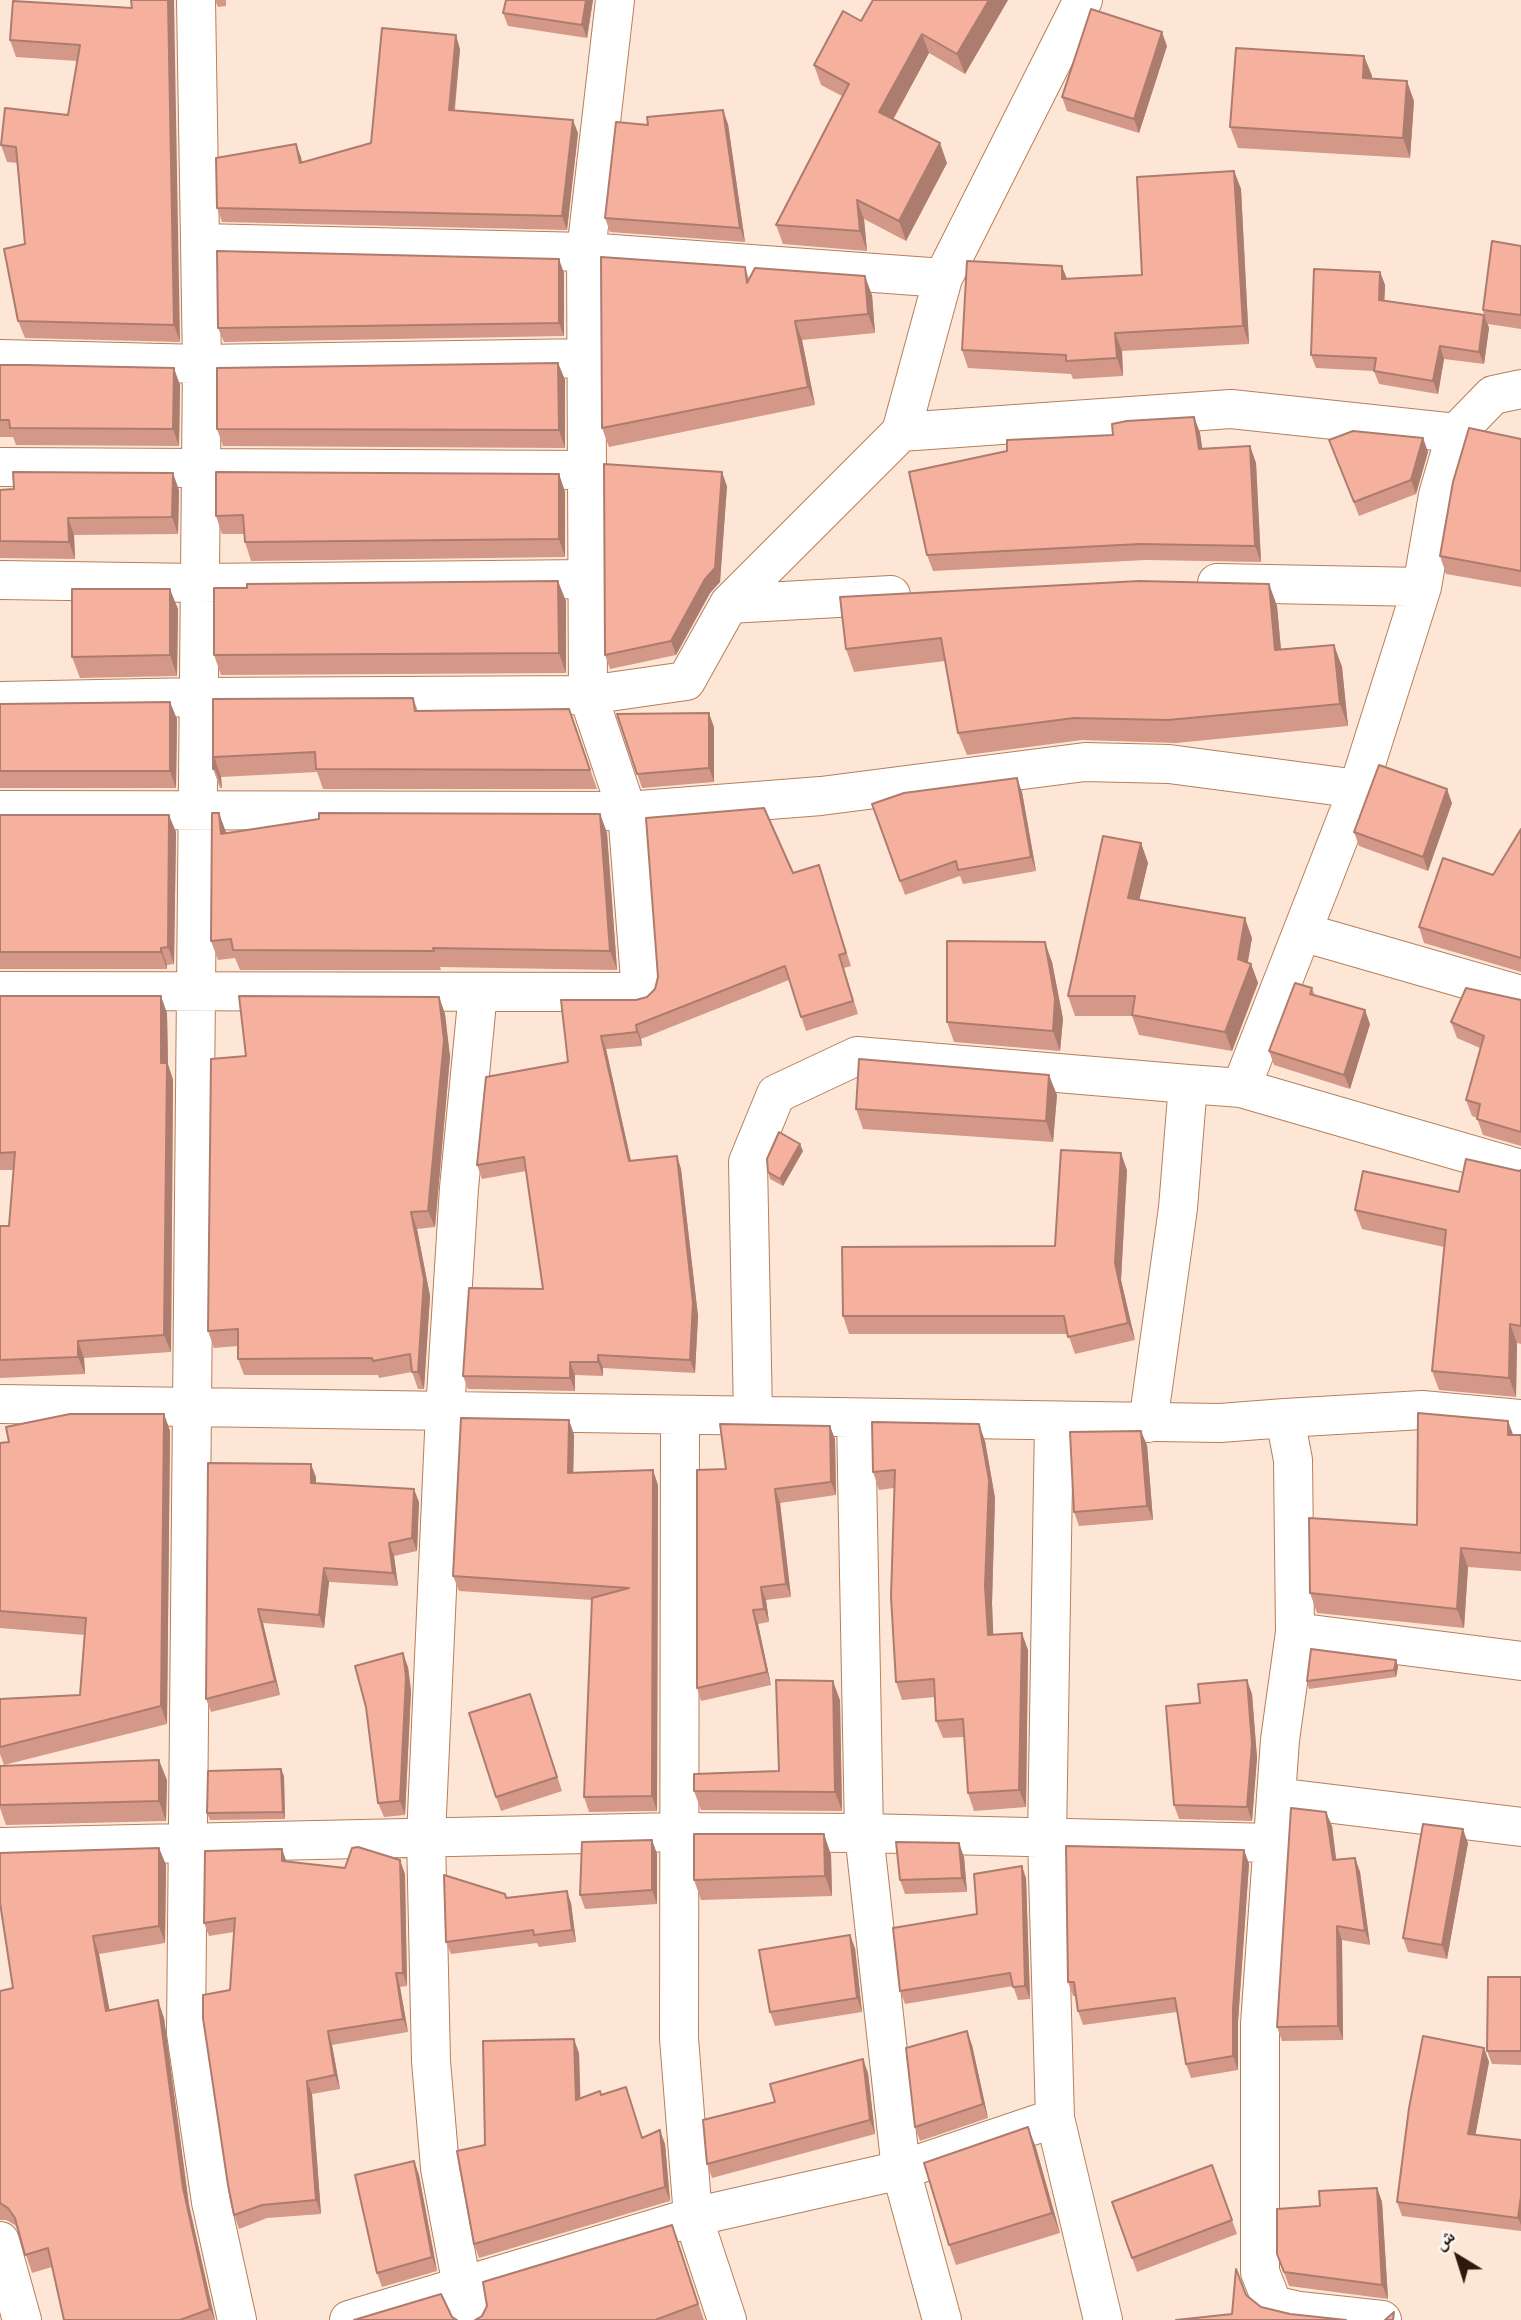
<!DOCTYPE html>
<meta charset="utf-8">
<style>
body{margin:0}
#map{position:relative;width:1521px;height:2320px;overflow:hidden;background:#fee6d6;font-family:Overpass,"Noto Naskh Arabic",sans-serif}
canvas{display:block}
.north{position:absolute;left:1423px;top:2222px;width:70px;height:70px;-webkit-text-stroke:5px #f8f8f8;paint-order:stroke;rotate:322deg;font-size:19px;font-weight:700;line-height:28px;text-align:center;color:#2f190a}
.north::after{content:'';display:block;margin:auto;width:24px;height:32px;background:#2f190a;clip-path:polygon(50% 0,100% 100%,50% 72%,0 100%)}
</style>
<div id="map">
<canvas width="1521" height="2320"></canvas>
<div class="north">ش</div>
</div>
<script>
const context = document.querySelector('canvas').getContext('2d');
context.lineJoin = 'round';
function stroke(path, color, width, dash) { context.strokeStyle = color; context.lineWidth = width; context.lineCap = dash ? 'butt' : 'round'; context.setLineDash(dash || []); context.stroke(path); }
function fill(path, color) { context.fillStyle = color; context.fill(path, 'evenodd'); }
const street = new Path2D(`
 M196 0 202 364 186 2033 211 2202 237 2320
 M200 243 586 252 943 278
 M0 359 202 364 587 358
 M901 432 1231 409 1456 433 1438 495 1422 587 1358 789 1241 1088 1188 1084 1178 1208 1148 1423
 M1456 433 1493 395 1521 389
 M0 467 587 470
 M0 580 199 583 587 579
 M1217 583 1422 587
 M729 604 891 595
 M0 701 197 697 588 695 686 681 729 604 901 432 943 278 1083 0
 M0 810 627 811 821 796 1085 762 1169 764 1358 789
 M1302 932 1521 995
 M0 991 641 992 627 811 588 695 586 252 615 0
 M1241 1088 1521 1169
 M0 1404 1220 1423 1285 1418 1293 1460 1295 1632 1280 1740 1260 2024V2272L1273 2305 1299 2311 1382 2320
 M680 1415 679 2038 693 2217 727 2320
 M753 1416 748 1162 776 1094 857 1056 1188 1084
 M856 1418 864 1833 901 2170 942 2320
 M1285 1418 1422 1410 1521 1419
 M1054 1421 1047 1839 1055 2118 1103 2320
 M1295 1632 1521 1661
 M1276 1797 1521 1827
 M0 1847 677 1832 864 1833 1272 1843
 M0 2241 22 2320
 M349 2320 693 2217 901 2170 1055 2118
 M473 2320 462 2286 440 2168 431 2061 426 1837 445 1411 459 1188 478 992`);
const wall = new Path2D(`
 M215 0H226V6L218 7Z
 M506 0H593L587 38 508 26 503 13Z
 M1008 0 965 74 929 53 893 120 947 163 906 241 864 219 867 251 783 244 776 225 842 96 821 85 814 65 861 21Z
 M132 8 180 342 25 338 18 321 25 244 18 163 7 162 1 145 68 115 77 61 16 57 10 40Z
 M1167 46 1139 133 1067 111 1062 97Z
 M460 49 455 110 578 133 567 230 222 222 217 208 301 157 302 163 371 143Z
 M1364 56 1372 76V79L1414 101 1410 158 1238 148 1230 127Z
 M728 124 745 242 610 232 605 218 648 125Z
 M1234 171 1241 189 1249 344 1122 351 1123 376 1073 379 1071 374 968 368 962 350 1067 279 1142 275Z
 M1521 246V329L1488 324 1489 328 1484 364 1444 359 1438 394 1379 384 1374 371 1316 368 1311 355 1380 272 1385 285 1384 301 1484 315 1483 310Z
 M745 267 749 279 872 295 875 333 802 340 815 405 609 447 602 428Z
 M564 273V336L224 342 218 328Z
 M558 363 565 380V448L223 446 217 429Z
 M0 365 180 385 179 446 16 445 13 437H0Z
 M1194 417 1200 433 1202 449 1250 446 1256 463 1261 562 1146 560 933 571 927 555 1113 435Z
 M1423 438 1428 452 1416 494 1359 516 1329 440Z
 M1521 439V587L1446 574 1440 556Z
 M559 474 565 492V557L251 561 245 542 244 534H222L216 516Z
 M727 486 720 582 710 593 676 655 610 669 605 655Z
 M0 490H179L178 534 74 535 75 559 0 558Z
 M1269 584 1277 606 1281 649 1334 645 1342 667 1348 726 1176 743 1082 740 967 755 958 733 945 661 854 672 846 649Z
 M566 601V673L221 675 214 655Z
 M178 609 177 676 80 678 72 657Z
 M413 698 418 711 576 729 597 789H323L317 772 221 777 222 788H220L213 769V699Z
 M0 704 177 719 176 788H0Z
 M617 714 714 727V782L642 788Z
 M1022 792 1036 871 963 884 960 876 905 895 872 804Z
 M1452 803 1428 871 1359 846 1354 832Z
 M600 814 607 833 617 970 440 967 441 970H240L235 958 218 960 211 941 226 833Z
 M0 815 176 832 174 964 167 965V969H0Z
 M1521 829V972L1424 943 1419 927 1493 875Z
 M1141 843 1148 863 1139 900 1252 938 1247 963 1251 964 1258 983 1232 1051 1139 1035 1132 1016H1075L1068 996Z
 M819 865 851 966 844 968 858 1014 806 1031 789 980 641 1039 642 1046 606 1049 631 1161 677 1156 681 1169 698 1316 695 1373 603 1368V1376L575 1375V1391L468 1389 463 1376 543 1289 526 1171 482 1179 477 1165 568 1062 636 1000 647 997 793 873Z
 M1052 962 1063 1019 1060 1051 954 1042 947 1022Z
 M1312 988 1315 995 1370 1024 1350 1089 1274 1065 1269 1051Z
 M0 996 167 1013 168 1065 173 1080 171 1352 84 1358 85 1374 0 1378V1226H9L14 1170H0Z
 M439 997 445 1014 450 1057 435 1227 417 1229 430 1296 424 1389H418L412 1372 379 1378 378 1375H244L238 1359V1346L214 1348 208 1331 246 1056Z
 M1520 1000H1521V1146L1483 1135 1477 1118 1472 1116 1466 1100 1480 1048 1457 1038 1451 1022Z
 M1057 1095 1053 1142 863 1129 856 1109Z
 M803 1151 783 1186 770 1179 768 1172Z
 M1127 1170 1121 1280 1135 1340 1075 1354 1068 1334H849L843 1316 1055 1246Z
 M1521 1170V1344L1517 1343 1516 1397 1439 1390 1432 1371 1444 1247 1362 1229 1355 1210 1459 1192Z
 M164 1414 170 1431 167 1724 4 1765 0 1754V1699L80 1695 85 1635 0 1628V1443L9 1442Z
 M569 1420 574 1435 573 1473 658 1485 657 1811 589 1812 584 1797 592 1600 459 1591 453 1576Z
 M1508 1421 1513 1435H1521V1571L1468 1567 1464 1628 1317 1613 1310 1593 1417 1525Z
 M835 1439 836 1495 780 1503 791 1597 766 1600 769 1622 758 1624 771 1685 701 1701 697 1688 726 1469Z
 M985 1441 995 1498 992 1603 993 1634 1028 1650 1026 1807 974 1811 968 1793 964 1737 943 1738 936 1721 935 1697 902 1700 896 1682 894 1488 879 1490 873 1472Z
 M1147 1445 1153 1520 1079 1526 1074 1512Z
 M316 1477V1483L419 1502 417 1551 394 1556 398 1586 329 1582 324 1628 263 1623 280 1695 211 1712 206 1699Z
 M1396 1660 1398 1667 1396 1677 1309 1689 1307 1681Z
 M408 1667 411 1691 405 1815 384 1817 378 1803Z
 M1252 1694 1257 1758 1252 1821 1179 1819 1174 1805 1200 1703Z
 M840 1700 842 1811 701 1810 694 1791 779 1771Z
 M535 1708 562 1791 501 1811 496 1797Z
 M0 1766 167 1780 166 1821 6 1825 0 1808Z
 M284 1776 285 1819 210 1820 207 1813Z
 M1332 1826 1336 1860 1355 1858 1360 1872 1370 1945 1342 1940 1343 2040 1282 2041 1277 2027Z
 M824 1834 831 1855 832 1896 701 1900 694 1880Z
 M652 1840 657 1854V1904L585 1909 580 1895Z
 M1468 1843 1447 1959 1408 1952 1403 1938Z
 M159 1848 166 1865 165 1943 99 1954 109 2010 164 2018 189 2205 215 2320H64L52 2267 32 2273 18 2231 15 2225 6 2220H0V1991L13 1988Z
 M282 1849 286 1861 405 1874 407 1986 400 1987 408 2032 332 2045 340 2089 312 2094 321 2214 267 2218 239 2229 234 2215V1932L209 1936 204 1923Z
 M1244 1850 1249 1864 1238 2022V2070L1191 2078 1186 2064 1177 2012 1083 2025 1078 2011 1076 1996H1073L1068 1982Z
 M964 1857 967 1892 905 1894 900 1880Z
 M1026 1878 1030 1999 1018 2000 1013 1986 905 2004 900 1991 977 1914Z
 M507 1898 571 1903 576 1942 539 1947 537 1943 451 1954 446 1942Z
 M855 1948 862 2012 775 2026 770 2012Z
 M1521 1977V2065L1492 2064 1487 2051Z
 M972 2045 988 2118 920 2141 915 2127Z
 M1484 2048 1489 2062 1475 2135 1521 2140V2231L1402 2216 1397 2202Z
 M579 2053 580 2099 601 2095 631 2101 642 2137 665 2144 670 2201 479 2258 474 2244 485 2145Z
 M868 2073 875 2134 712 2178 707 2164 775 2102Z
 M1028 2127 1036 2148 1060 2233 956 2265 949 2245Z
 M414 2161 419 2175 437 2271 382 2287 377 2273Z
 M1212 2165 1237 2234 1137 2272 1112 2202Z
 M1377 2188 1382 2202 1388 2299 1289 2286 1277 2254 1320 2206Z
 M672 2225 704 2320H475Z`);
const shadedWall = new Path2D(`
 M168 0H174L180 342 174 325Z
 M586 0H593L587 38 582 25Z
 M989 0H1008L965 74 957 54Z
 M1162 32 1167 46 1139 133 1134 119Z
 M922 34 929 53 886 132 879 112Z
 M456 35 460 49 453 123 449 110Z
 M1364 56 1372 76 1370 99 1363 78Z
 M1407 81 1414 101 1410 158 1403 138Z
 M723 110 728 124 745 242 740 228Z
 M573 120 578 133 567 230 562 216Z
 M940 143 947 163 906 241 899 221Z
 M296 144 301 157 304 176 300 163Z
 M1234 171 1241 189 1249 344 1243 326Z
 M857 200 864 219 867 251 860 231Z
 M559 259 564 273V336L559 323Z
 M1062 266 1069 284 1062 279Z
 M1380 272 1385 285 1384 313 1379 300Z
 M865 276 872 295 875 333 868 314Z
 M1484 315 1489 328 1484 364 1479 352Z
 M795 321 802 340 815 405 808 387Z
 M1115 333 1122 351 1123 376 1117 358Z
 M1440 346 1444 359 1438 394 1433 381Z
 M558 363 565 380V448L559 430Z
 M174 368 180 385 179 446 173 429Z
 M1194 417 1200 433 1205 466 1199 449Z
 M1423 438 1428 452 1416 494 1411 480Z
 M1250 446 1256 463 1261 562 1255 546Z
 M722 472 727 486 720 582 710 593 676 655 671 641Z
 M173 473 179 490 178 534 172 517Z
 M559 474 565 492V557L559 539Z
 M68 518 74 535 75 559 69 542Z
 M558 581 566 601V673L559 653Z
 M1269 584 1277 606 1283 673 1275 650Z
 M170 589 178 609 177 676 170 655Z
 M1334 645 1342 667 1348 726 1340 704Z
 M170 702 177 719 176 788 170 771Z
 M709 713 714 727V782L709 768Z
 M214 757 221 777 222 788 215 769Z
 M1017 778 1022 792 1036 871 1031 857Z
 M1447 789 1452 803 1428 871 1423 857Z
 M219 813 226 832 228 853 221 834Z
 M600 814 607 833 617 970 610 951Z
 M169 815 176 832 174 964 168 947Z
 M1141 843 1148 863 1135 918 1128 898Z
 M1245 918 1252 938 1245 979 1238 959Z
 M1045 942 1052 962 1063 1019 1060 1051 1053 1031Z
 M161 948 167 965V969L161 952Z
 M1251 964 1258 983 1232 1051 1225 1032Z
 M161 996 167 1013 168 1064 173 1080 171 1352 164 1335Z
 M439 997 445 1014 450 1057 435 1227 428 1211Z
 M1365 1010 1370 1024 1350 1089 1344 1075Z
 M636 1025 641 1039 642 1046 637 1032Z
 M601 1036 606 1049 634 1175 629 1161Z
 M1049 1075 1057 1095 1053 1142 1046 1121Z
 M800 1144 803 1151 783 1186 780 1179Z
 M1121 1153 1127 1170 1121 1280 1135 1340 1128 1323 1115 1263Z
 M677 1156 681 1169 698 1316 695 1373 690 1360Z
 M411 1212 417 1229 430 1296 424 1389 418 1372Z
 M1510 1324 1517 1343 1516 1397 1509 1378Z
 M78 1341 84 1358 85 1374 78 1357Z
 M598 1355 603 1368V1376L598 1362Z
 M570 1362 575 1375V1391L570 1378Z
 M164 1414 170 1431 167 1724 161 1706Z
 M569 1420 574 1435 573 1488 568 1473Z
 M1508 1421 1515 1440 1508 1435Z
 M979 1424 985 1441 995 1498 992 1603 994 1652 988 1635Z
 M830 1426 835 1439 836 1495 831 1482Z
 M1141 1431 1147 1445 1153 1520 1147 1506Z
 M311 1464 316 1477V1496L311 1483Z
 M653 1470 658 1485 657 1811 652 1796Z
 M414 1489 419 1502 417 1551 412 1538Z
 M775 1489 780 1503 791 1597 786 1584Z
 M389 1543 394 1556 398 1586 393 1573Z
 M1461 1548 1468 1567 1464 1628 1457 1609Z
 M324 1568 329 1582 324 1628 319 1615Z
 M761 1587 766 1600 769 1622 764 1609Z
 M258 1609 263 1623 280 1695 275 1681Z
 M753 1610 758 1624 771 1685 767 1672Z
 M1022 1633 1028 1650 1026 1807 1019 1790Z
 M403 1653 408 1667 411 1691 405 1815 400 1801Z
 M1396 1660 1398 1667 1396 1677 1394 1670Z
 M1247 1680 1252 1694 1257 1758 1252 1821 1247 1807Z
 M833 1681 840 1700 842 1811 835 1792Z
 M159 1760 167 1780 166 1821 159 1801Z
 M281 1769 284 1776 285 1819 283 1812Z
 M1326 1812 1332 1826 1338 1874 1333 1860Z
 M1463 1829 1468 1843 1447 1959 1442 1945Z
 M824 1834 831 1855 832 1896 825 1876Z
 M652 1840 657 1854V1904L652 1890Z
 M959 1843 964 1857 967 1892 962 1878Z
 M159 1848 166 1865 165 1943 159 1926Z
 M282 1849 287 1863 282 1861Z
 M1244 1850 1249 1864 1238 2022V2070L1233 2056V2009Z
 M1355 1858 1360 1872 1370 1945 1365 1931Z
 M400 1860 405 1874 407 1986 403 1973Z
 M1022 1866 1026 1878 1030 1999 1025 1986Z
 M567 1891 571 1903 576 1942 572 1930Z
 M1337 1926 1342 1940 1343 2040 1338 2026Z
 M850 1935 855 1948 862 2012 857 1998Z
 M93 1936 99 1954 113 2028 106 2011Z
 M396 1973 400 1987 408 2032 403 2019Z
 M158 2000 164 2018 189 2205 215 2320 210 2309 183 2188Z
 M328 2031 332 2045 340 2089 335 2075Z
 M967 2031 972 2045 988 2118 983 2104Z
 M574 2039 579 2053 581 2114 576 2100Z
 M1484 2048 1489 2062 1473 2148 1468 2134Z
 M863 2059 868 2073 875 2134 870 2120Z
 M307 2081 312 2094 321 2214 316 2200Z
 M1028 2127 1036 2148 1060 2233 1052 2213Z
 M660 2130 665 2144 670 2201 665 2187Z
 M414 2161 419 2175 437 2271 432 2257Z
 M1377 2188 1382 2202 1388 2299 1382 2285Z
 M1521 2196V2225L1518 2218Z`);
const building = new Path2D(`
 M131 0H168L174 325 18 321 4 249 25 244 16 147 1 145 5 108 68 115 80 45 10 40 13 1 132 8Z
 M506 0H586L582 25 503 13Z
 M873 0H989L957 54 922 34 879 112 940 143 899 221 857 200 860 231 776 225 849 84 814 65 843 11 861 21Z
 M1091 9 1162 32 1134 119 1062 97Z
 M382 28 456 35 449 110 573 120 562 216 217 208 216 158 296 144 300 163 371 143Z
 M1236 48 1364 56 1363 78 1407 81 1403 138 1230 127Z
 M723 110 740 228 605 218 616 122 648 125 647 117Z
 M1234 171 1243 326 1115 333 1117 358 1066 361V355L962 350 967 261 1062 266V279L1142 275 1137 177Z
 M1492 241 1521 246V315L1483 310Z
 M217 251 559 259V323L218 328Z
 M601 257 745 267 747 283 755 268 865 276 868 314 795 321 808 387 602 428Z
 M1314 269 1380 272 1379 300 1484 315 1479 352 1440 346 1433 381 1374 371 1376 358 1311 355Z
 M558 363 559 430 217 429V368Z
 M0 365H26L174 368 173 429 10 428 9 420H0Z
 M1194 417 1199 449 1250 446 1255 546 1140 544 927 555 909 472 1007 451V440L1113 435 1112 424 1127 421Z
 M1469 428 1521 439V571L1440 556 1453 482Z
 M1353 431 1423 438 1411 480 1354 502 1329 440Z
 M604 464 722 472 715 568 705 579 671 641 605 655Z
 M13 472 173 473 172 517 68 518 69 542 0 541V490L14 489Z
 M216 472 559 474V539L245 542 243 515 216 516Z
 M558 581 559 653 214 655V588H247V584Z
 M1139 581 1269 584 1275 650 1334 645 1340 704 1168 720 1074 718 958 733 941 638 846 649 840 597Z
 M72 589H170V655L72 657Z
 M413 698 415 711 569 709 590 770 316 769 315 752 214 757 215 769H213V699Z
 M170 702V771H0V704Z
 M709 713V768L637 774 617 714Z
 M1379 765 1447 789 1423 857 1354 832Z
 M1017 778 1031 857 958 870 956 861 900 881 872 804 904 793Z
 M764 808 793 873 819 865 846 953 839 955 853 1001 801 1017 785 966 636 1025 637 1032 601 1036 629 1161 677 1156 693 1303 690 1360 598 1355V1362H570V1378L463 1376 469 1288 543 1289 524 1157 477 1165 486 1077 568 1062 561 1000H636L647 997 655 989 658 977 646 818Z
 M212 813H219L221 834 319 819V813L600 814 610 951 433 948 434 951 233 950 231 939 211 941Z
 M0 815H169L168 947 161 948V952H0Z
 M1521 829V958L1419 927 1443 858 1493 875Z
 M1103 836 1141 843 1128 898 1245 918 1238 959 1251 964 1225 1032 1132 1015 1135 996H1068Z
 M947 941 1045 942 1055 999 1053 1031 947 1022Z
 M1295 983 1312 988 1310 994 1365 1010 1344 1075 1269 1051Z
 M1466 988 1521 1000V1132L1477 1119 1480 1104 1466 1100 1484 1036 1451 1022Z
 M0 996H161V1063H167L164 1335 78 1341V1357L0 1360V1226H9L15 1152 0 1153Z
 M239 996 439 997 444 1040 428 1211 411 1212 424 1279 418 1372H412L410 1354 373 1361 372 1358 238 1359V1329L208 1331 211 1059 246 1056Z
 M859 1059 1049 1075 1046 1121 856 1109Z
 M779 1132 800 1144 780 1179 768 1172 767 1159Z
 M1061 1150 1121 1153 1115 1263 1128 1323 1068 1337 1064 1316H843L842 1247 1055 1246Z
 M1466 1159 1519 1171 1521 1170V1326L1510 1324 1509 1378 1432 1371 1446 1230 1355 1210 1363 1171 1459 1192Z
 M1418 1413 1508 1421V1435H1521V1553L1461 1548 1457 1609 1310 1593 1309 1518 1417 1525Z
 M70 1414H164L161 1706 0 1747V1699L80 1695 86 1618 0 1611V1443L9 1442 6 1427Z
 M461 1418 569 1420 568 1473 653 1470 652 1796 584 1797 592 1598 629 1588 453 1576Z
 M872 1422 979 1424 989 1480 985 1586 988 1635 1022 1633 1019 1790 968 1793 963 1719 936 1721 934 1679 896 1682 891 1597 895 1470 873 1472Z
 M720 1424 830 1426 831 1482 775 1489 786 1584 761 1587 764 1609 753 1610 767 1672 697 1688V1470L726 1469Z
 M1141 1431 1147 1506 1074 1512 1070 1432Z
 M208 1463 311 1464V1483L414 1489 412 1538 389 1543 393 1573 324 1568 319 1615 258 1609 275 1681 206 1699Z
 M1311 1649 1396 1660 1394 1670 1307 1681Z
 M403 1653 406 1677 400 1801 378 1803 366 1707 355 1666Z
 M776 1680 833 1681 835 1792 694 1791V1774L779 1771Z
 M1247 1680 1252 1744 1247 1807 1174 1805 1166 1706 1200 1703 1198 1684Z
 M530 1694 557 1777 496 1797 469 1713Z
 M159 1760V1801L0 1805V1766Z
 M281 1769 283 1812 207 1813 208 1771Z
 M1291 1808 1326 1812 1333 1860 1355 1858 1365 1931 1337 1926 1338 2026 1277 2027Z
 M1423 1824 1463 1829 1442 1945 1403 1938Z
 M694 1834H824L825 1876 694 1880Z
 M652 1840V1890L580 1895 582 1842Z
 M896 1842 959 1843 962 1878 900 1880Z
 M1066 1846 1244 1850 1233 2009V2056L1186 2064 1175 1998 1078 2011 1074 1982H1068Z
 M358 1847 400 1860 403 1973H396L403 2019 328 2031 335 2075 307 2081 316 2200 262 2205 234 2215 228 2185 203 2018V1995L230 1990 235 1918 204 1923 205 1851 282 1849V1861L345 1868 352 1848Z
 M159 1848V1926L93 1936 106 2011 158 2000 183 2188 210 2309 180 2320H64L48 2248 25 2255 15 2218 8 2208 0 2203V1991L13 1988 0 1903V1853Z
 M1022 1866 1025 1986 1013 1987 1010 1973 900 1991 893 1928 977 1914 974 1874Z
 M444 1875 505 1894 506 1898 567 1891 572 1930 534 1935 533 1930 446 1942Z
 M850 1935 857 1998 770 2012 759 1950Z
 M1488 1977H1521V2051H1487Z
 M967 2031 983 2104 915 2127 906 2048Z
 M1423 2036 1484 2048 1468 2134 1521 2140V2196L1518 2218 1397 2202 1409 2108Z
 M574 2039 576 2100 600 2091 601 2095 626 2087 642 2138 660 2130 665 2187 474 2244 457 2151 485 2145 483 2041Z
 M863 2059 870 2120 707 2164 703 2120 775 2102 770 2084Z
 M1028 2127 1052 2213 949 2245 924 2163Z
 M414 2161 432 2257 377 2273 355 2175Z
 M1212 2165 1232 2220 1132 2258 1112 2202Z
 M1377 2188 1382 2285 1284 2272 1277 2254V2209L1320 2206 1319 2191Z
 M672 2225 698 2304 655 2320H475L482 2316 487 2306 483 2282Z
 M1236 2269 1246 2295 1261 2307 1290 2314 1346 2320H1176L1232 2314Z
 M441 2294 452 2317 457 2320H354Z
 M1394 2312 1393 2320H1385Z`);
stroke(street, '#b67f59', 40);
stroke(street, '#fff', 38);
fill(wall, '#d49888');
fill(shadedWall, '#ac7c6f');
fill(building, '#f6b19e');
stroke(building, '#ac7c6f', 2);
</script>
